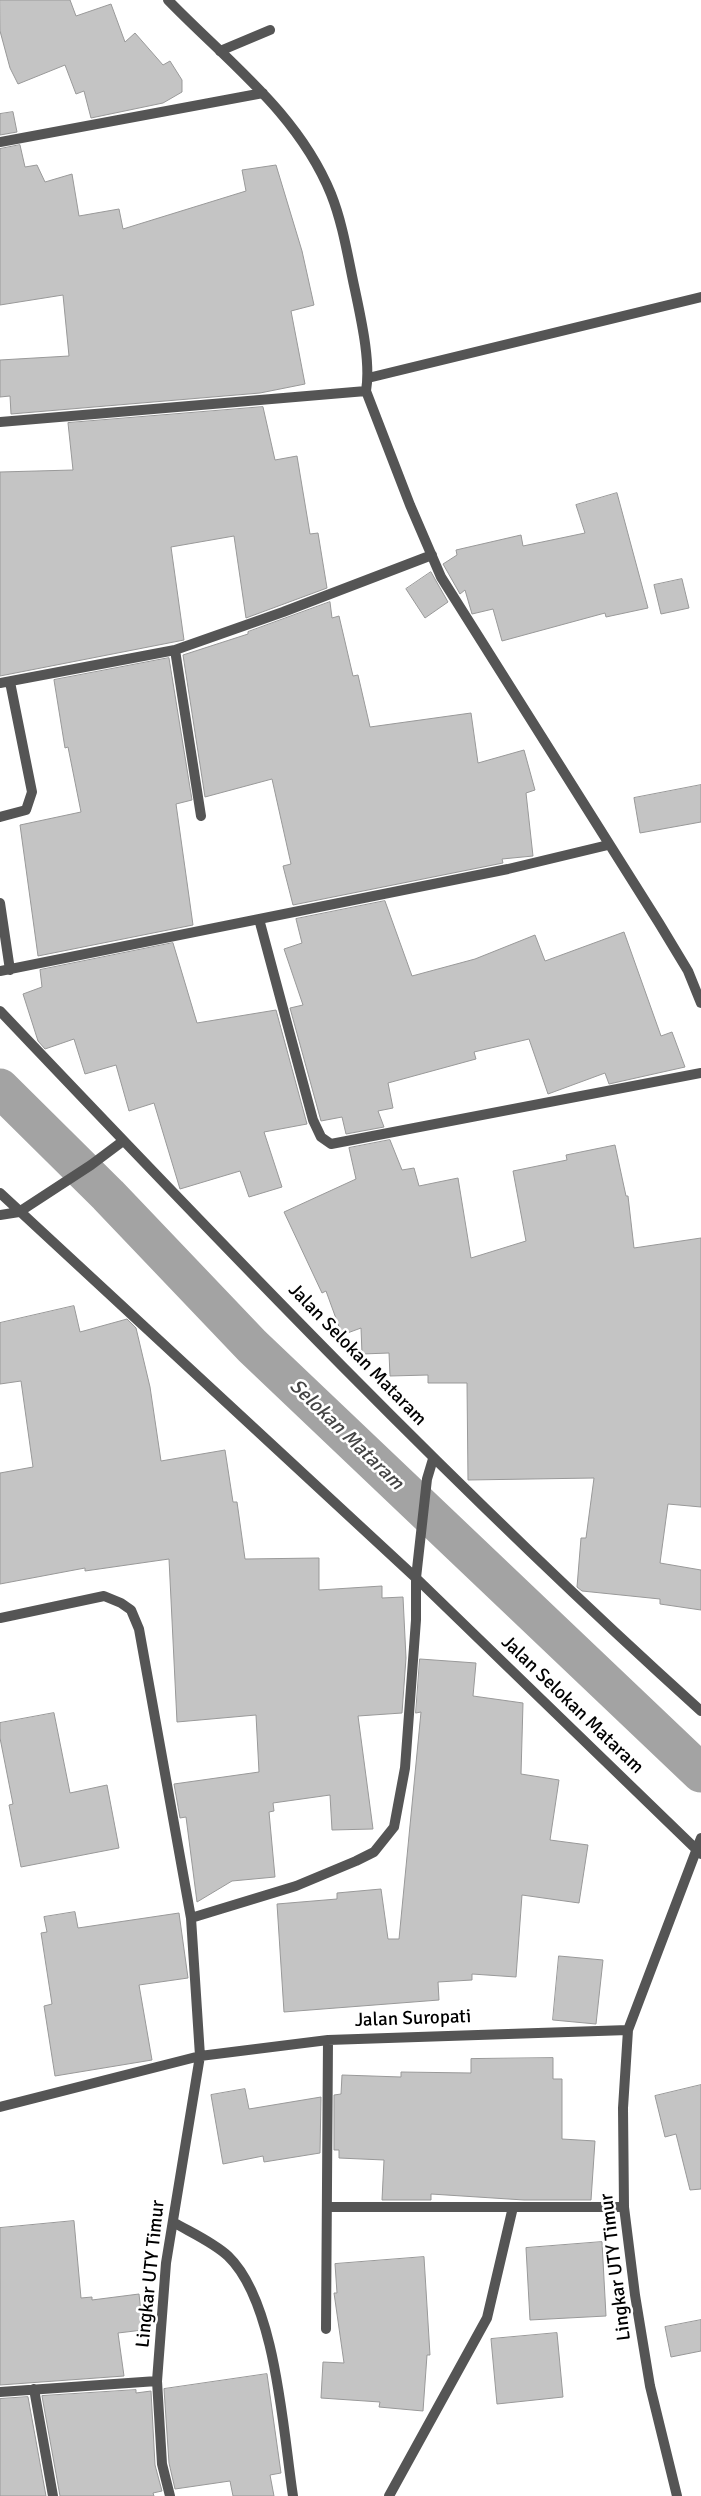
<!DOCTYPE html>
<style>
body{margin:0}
canvas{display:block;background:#fff}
</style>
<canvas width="701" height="2496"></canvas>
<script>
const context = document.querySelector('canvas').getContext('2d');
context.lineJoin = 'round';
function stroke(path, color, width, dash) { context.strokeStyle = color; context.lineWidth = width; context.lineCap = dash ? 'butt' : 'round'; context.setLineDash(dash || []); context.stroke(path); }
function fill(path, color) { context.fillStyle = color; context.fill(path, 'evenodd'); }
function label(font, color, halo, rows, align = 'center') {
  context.font = font + ' Signika,sans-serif'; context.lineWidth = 5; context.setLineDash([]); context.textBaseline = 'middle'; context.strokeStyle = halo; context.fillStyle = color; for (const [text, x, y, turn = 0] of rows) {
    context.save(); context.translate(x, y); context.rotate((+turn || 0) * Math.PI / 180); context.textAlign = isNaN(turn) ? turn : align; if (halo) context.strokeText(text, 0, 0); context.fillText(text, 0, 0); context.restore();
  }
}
const canal = new Path2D(`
 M0 1088 108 1195 252 1346 701 1773`);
const building = new Path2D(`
 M0 0H70L76 16 111 4 125 42 135 33 163 65 170 61 182 80V92L163 103 91 118 84 91 76 94 65 65 18 84 10 68 0 31Z
 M13 112 17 132 0 135V114Z
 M20 145 25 167 37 165 45 182 72 174 79 216 119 209 123 229 246 191 242 170 276 165 302 251 314 305 291 311 305 384 260 393 11 414 10 396 0 397V360L69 356 63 295 0 305V149Z
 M263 407 275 460 297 456 310 534 318 533 327 588 246 618 234 536 171 547 184 640 0 676V472L73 470 68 423Z
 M617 493 648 608 606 617 605 613 502 641 493 609 472 614 465 590 460 594 443 564 457 555 456 550 521 535 523 546 585 533 576 505Z
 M431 572 448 602 425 618 406 589Z
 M682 579 689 608 661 614 654 585Z
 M330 602 332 618 339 616 353 676 358 675 370 727 471 713 478 763 524 750 535 790 526 793 533 856 502 859 503 863 293 905 283 866 291 864 272 779 205 797 183 655 248 634V632Z
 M169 658 192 800 176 804 193 925 38 956 20 825 81 812 68 747 65 748 54 680Z
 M701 785V822L640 833 634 798Z
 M385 901 412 976 475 959 535 935 545 961 624 932 661 1036 672 1032 685 1067 609 1084 605 1073 548 1094 529 1039 474 1052 476 1059 388 1083 393 1108 378 1111 384 1127 346 1134 342 1117 321 1121 290 1008 303 1005 284 949 302 943 296 919Z
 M173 943 197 1023 276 1010 307 1124 264 1132 282 1187 249 1197 240 1171 180 1189 154 1103 129 1111 116 1065 85 1074 74 1039 45 1049 38 1041 23 994 42 987 40 970Z
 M390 1140 402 1170 414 1168 419 1186 458 1178 471 1258 526 1241 513 1171 567 1160 566 1155 615 1145 626 1196H628L634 1248 701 1238V1507L668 1504 660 1563 701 1570V1610L660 1604V1599L582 1591 577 1587 581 1538H586L594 1478 468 1480 467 1383H428V1375L390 1376 389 1353 362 1354 361 1328 342 1335 326 1291 322 1293 284 1212 356 1179 349 1148Z
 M74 1306 80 1332 127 1319 136 1328 150 1387 161 1461 225 1450 233 1502H237L245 1559 319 1558V1590L382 1586V1598L403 1597 406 1658 402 1713 358 1716 373 1829 332 1830 330 1795 273 1803 274 1811 269 1812 275 1877 232 1881 197 1902 186 1817 180 1818 174 1784 259 1772 256 1715 177 1722 169 1559 85 1571V1568L0 1584V1473L33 1467 21 1381 0 1384V1323Z
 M420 1659 476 1663 473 1696 523 1703 521 1774 559 1780 550 1840 588 1845 579 1903 522 1895 516 1977 472 1974V1980L438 1982 439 2000 284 2012 277 1904 337 1899V1893L381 1889 388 1939H399L421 1712 416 1713Z
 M54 1713 70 1793 107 1785 119 1848 21 1867 9 1805 13 1804 0 1738V1723Z
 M75 1912 78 1928 179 1913 188 1978 139 1985 152 2060 55 2076 44 2006 52 2004 41 1933 47 1932 44 1917Z
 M559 1956 603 1960 596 2024 553 2020Z
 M553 2058V2079H562V2139L595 2141 591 2200H524L431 2194V2200H382L384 2160 339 2158V2150H334V2095L341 2094 342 2075 401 2077V2072L471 2073V2059Z
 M701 2085V2189L690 2190 676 2134 665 2137 655 2096Z
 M245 2089 249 2109 321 2097 320 2153 264 2162 263 2156 223 2164 211 2095Z
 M74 2221 81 2298 92 2297V2300L139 2294 143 2330 118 2333 124 2376 0 2385V2228Z
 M602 2242 606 2316 530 2320 526 2248Z
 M424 2257 430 2355H427L423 2411 379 2407 380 2402 321 2398 323 2362 344 2363 334 2293H337L335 2264Z
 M701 2320V2351L671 2357 665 2327Z
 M557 2333 563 2397 497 2404 491 2339Z
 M267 2374 281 2473 270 2475 274 2496H233L230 2481 175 2489 169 2463 164 2389Z
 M136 2390V2393L151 2391 155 2465 162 2491 153 2493 154 2496H60L42 2396Z
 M28 2397 46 2496H0V2399Z`);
const service = new Path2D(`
 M220 51 270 30
 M368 378 701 297`);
const minor = new Path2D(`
 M168 0C227 61 298 113 331 194 343 224 348 258 355 290 361 319 371 362 366 391L410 505 441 577 659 923 688 971 701 1003
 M0 142 263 93
 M0 422 366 391
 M175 650 201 816
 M0 683 175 650 283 612 432 555
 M0 817 26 810 32 792 10 682
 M0 903 10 970
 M259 919 313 1120 321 1137 331 1144 701 1073
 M0 971 508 869 608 845
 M0 1193 416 1578 701 1854
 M0 1215 19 1212 91 1165 123 1141
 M0 1618 104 1596 121 1603 131 1610 139 1629 191 1918
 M0 2107 200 2056 328 2040 628 2030
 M328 2207H624
 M173 2222C190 2232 213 2242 228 2256 276 2302 283 2431 293 2496
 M326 2329 328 2040
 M34 2389 53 2496
 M0 2392 157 2381
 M170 2496 162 2464 157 2381 166 2263 200 2056 191 1918 296 1886 356 1861 374 1852 394 1827 405 1768 416 1620V1578L427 1479 433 1459
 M389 2496 487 2318 513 2207
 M677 2496 650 2386 635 2295 624 2207 623 2108 628 2030 701 1838`);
const tertiary = new Path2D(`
 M0 1011C227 1250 456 1490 701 1711`);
const streetNames = [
 ["Jalan Selokan Mataram",357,1355,46],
 ["Jalan Selokan Mataram",572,1705,44],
 ["Jalan Suropati",413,2019,-2],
 ["Lingkar UTY Timur",616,2267,-97],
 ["Lingkar UTY Timur",151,2274,-84]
];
const waterNames = [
 ["Selokan Mataram",346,1435,44]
];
stroke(canal, '#a3a3a3', 39);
fill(building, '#c4c4c4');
stroke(building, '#999', 1);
stroke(service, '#555', 10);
stroke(minor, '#555', 10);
stroke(tertiary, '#555', 10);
label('19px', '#000', '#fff', streetNames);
label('italic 20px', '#444', '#fff', waterNames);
</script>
